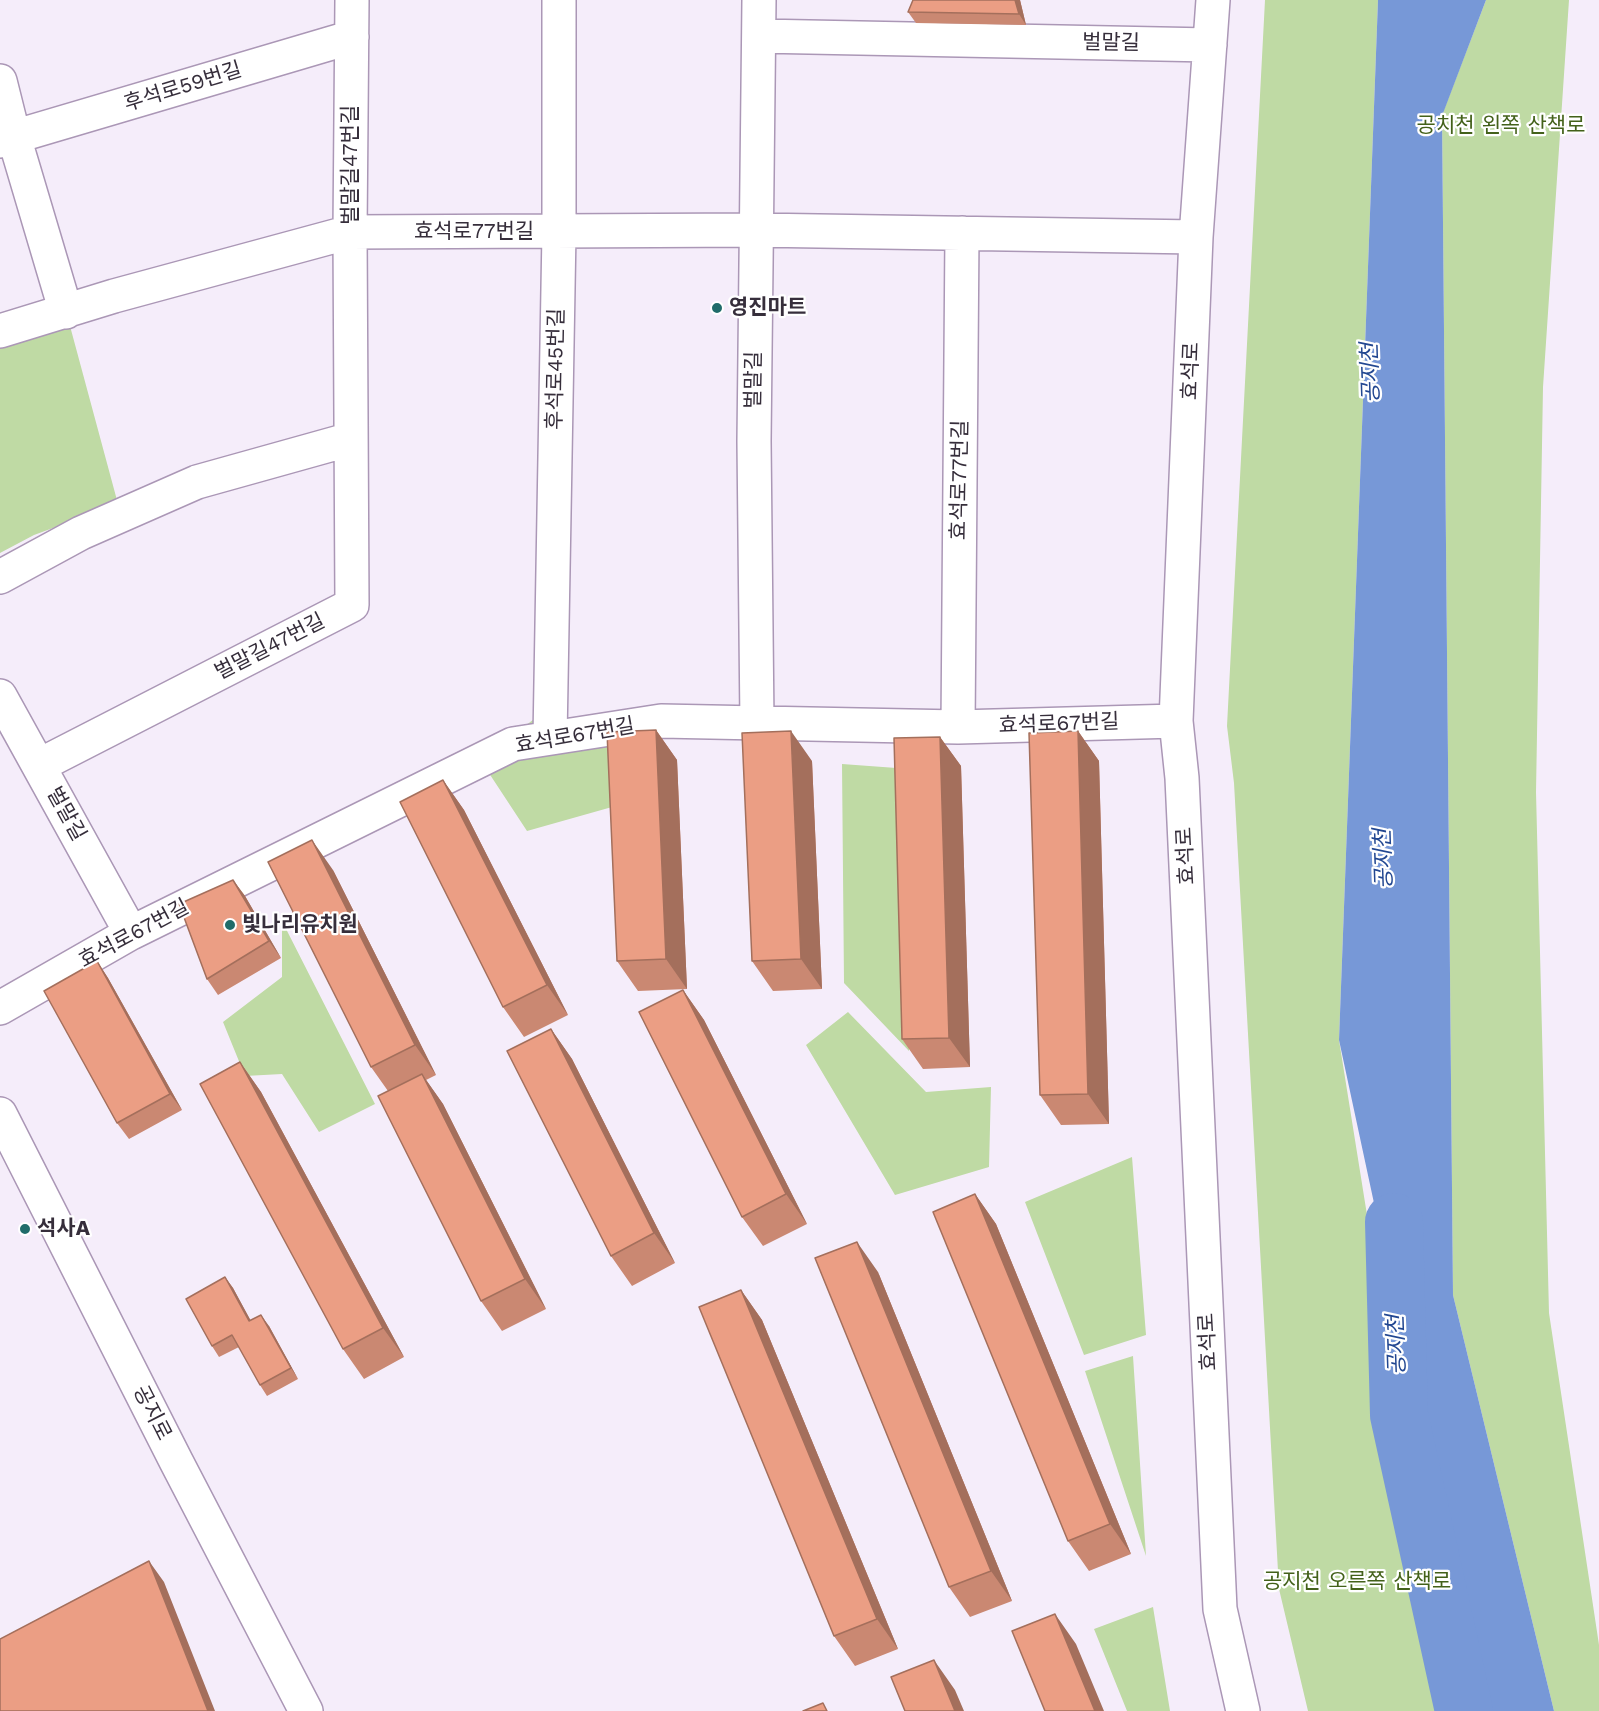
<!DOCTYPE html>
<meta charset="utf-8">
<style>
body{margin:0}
canvas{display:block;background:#f5edfa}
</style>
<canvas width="1599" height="1711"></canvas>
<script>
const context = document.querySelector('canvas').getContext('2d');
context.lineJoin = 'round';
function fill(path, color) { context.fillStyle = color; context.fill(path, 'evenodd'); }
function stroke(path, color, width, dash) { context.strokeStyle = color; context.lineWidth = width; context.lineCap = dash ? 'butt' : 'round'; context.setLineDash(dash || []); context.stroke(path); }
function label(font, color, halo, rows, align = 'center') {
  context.font = font + ' "Work Sans","Noto Sans KR",sans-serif'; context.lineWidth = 4.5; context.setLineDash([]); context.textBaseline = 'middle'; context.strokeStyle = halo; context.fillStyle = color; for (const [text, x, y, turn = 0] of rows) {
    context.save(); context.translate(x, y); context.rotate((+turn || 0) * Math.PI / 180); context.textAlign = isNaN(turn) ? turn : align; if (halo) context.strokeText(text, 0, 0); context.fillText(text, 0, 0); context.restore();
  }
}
const green = new Path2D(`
 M1265 0H1378L1339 1040 1399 1415 1464 1711H1308L1279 1589 1234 783 1227 726Z
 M1486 0H1569L1543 387 1536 792 1549 1313 1599 1645V1711H1554L1453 1295 1442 115Z
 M70 326 118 504 34 535 0 553V337Z
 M608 718 612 807 527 831 481 761 534 719Z
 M842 764 910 769 909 1051 844 983Z
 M282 921 375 1104 319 1132 282 1074 245 1076 223 1022 282 977Z
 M848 1012 926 1092 991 1087 989 1167 895 1195 806 1045Z
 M1132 1157 1146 1335 1084 1355 1025 1202Z
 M1133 1356 1146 1556 1085 1371Z
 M1153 1607 1170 1711H1127L1094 1629Z`);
const water = new Path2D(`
 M1378 0H1486L1442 116 1453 1295 1554 1711H1483L1339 1040Z`);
const river = new Path2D(`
 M1394 1222 1399 1415 1464 1711`);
const minor = new Path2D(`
 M1213 0 1196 237 1176 721 1182 778 1220 1609 1243 1711
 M759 36 1210 45
 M0 81 14 137 66 312
 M0 141 352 37
 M0 331 114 296 350 232 756 230 1196 237
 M0 577 81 533 197 482 351 439
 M0 696 131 933
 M757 724 754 441 759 0
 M958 727 962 233
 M550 738 559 232V0
 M40 765 352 605 350 232 352 0
 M0 1008 131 933 513 744 661 721 958 727 1176 721
 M0 1114 176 1461 306 1711`);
const wall = new Path2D(`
 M913 0H1020L1026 25 916 23 908 12Z
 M656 730 677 760 687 989 638 991 617 961Z
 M1078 731 1099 761 1109 1124 1061 1125 1040 1095Z
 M940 737 961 766 970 1067 923 1069 902 1039Z
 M812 761 822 989 773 991 752 961Z
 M443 780 464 810 568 1015 524 1037 503 1007Z
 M333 870 436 1075 426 1080 443 1104 546 1309 502 1331 481 1301 388 1091 371 1067Z
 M233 880 245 896 281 958 218 995 207 979Z
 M97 961 108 978 182 1110 129 1139 117 1123Z
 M683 990 704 1020 807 1224 763 1246 742 1217Z
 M551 1029 572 1059 675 1263 632 1286 611 1256Z
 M240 1062 261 1092 404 1357 364 1379 343 1349Z
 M975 1194 996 1224 1131 1554 1089 1571 1068 1541Z
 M878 1272 1012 1601 970 1617 949 1587Z
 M225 1277 233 1288 250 1320 269 1326 298 1379 267 1396 260 1385 239 1347 219 1357 212 1346Z
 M741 1290 762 1320 898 1649 855 1666 834 1636Z`);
const shadedWall = new Path2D(`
 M1015 0H1020L1026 25 1019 14Z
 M656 730 677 760 687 989 666 959Z
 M791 731 812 761 822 989 801 959Z
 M1078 731 1099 761 1109 1124 1088 1094Z
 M940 737 961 766 970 1067 949 1038Z
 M443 780 464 810 568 1015 547 985Z
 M312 840 333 870 436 1075 415 1045Z
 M233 880 245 896 281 958 269 941Z
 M97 961 108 978 182 1110 170 1094Z
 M683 990 704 1020 807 1224 786 1194Z
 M551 1029 572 1059 675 1263 654 1233Z
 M240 1062 261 1092 404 1357 383 1328Z
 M422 1074 443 1104 546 1309 525 1279Z
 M975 1194 996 1224 1131 1554 1110 1524Z
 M857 1242 878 1272 1012 1601 991 1571Z
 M225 1277 233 1288 257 1332 249 1321Z
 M741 1290 762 1320 898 1649 877 1619Z
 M261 1315 269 1326 298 1379 291 1368Z
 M149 1561 164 1582 215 1711H208Z
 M1055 1614 1076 1644 1104 1711H1095Z
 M934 1660 955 1690 964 1711H955Z`);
const building = new Path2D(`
 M913 0H1015L1019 14 908 12Z
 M656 730 666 959 617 961 607 732Z
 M791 731 801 959 752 961 742 733Z
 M1078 731 1088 1094 1040 1095 1029 733Z
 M940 737 949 1038 902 1039 894 738Z
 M443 780 547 985 503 1007 400 802Z
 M312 840 415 1045 371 1067 268 862Z
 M233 880 269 941 207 979 179 904Z
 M97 961 170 1094 117 1123 44 991Z
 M683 990 786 1194 742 1217 639 1012Z
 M551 1029 654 1233 611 1256 507 1051Z
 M240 1062 383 1328 343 1349 200 1084Z
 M422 1074 525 1279 481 1301 378 1096Z
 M975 1194 1110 1524 1068 1541 933 1212Z
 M857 1242 991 1571 949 1587 815 1258Z
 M225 1277 249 1321 261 1315 291 1368 260 1385 232 1335 212 1346 186 1299Z
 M741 1290 877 1619 834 1636 699 1307Z
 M149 1561 208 1711H0V1639Z
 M1055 1614 1095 1711H1045L1012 1631Z
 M934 1660 955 1711H905L891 1677Z
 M823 1703 827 1711H803Z`);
const markers = [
 [717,308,6,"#206c6a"],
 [230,925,6,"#206c6a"],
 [25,1229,6,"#206c6a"]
];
const streetNames = [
 ["벌말길",1111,43,1],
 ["후석로59번길",183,87,-17],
 ["벌말길47번길",351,165,-90],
 ["효석로77번길",474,232],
 ["후석로45번길",556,369,-89],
 ["효석로",1191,371,-88],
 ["벌말길",754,380,-89],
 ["효석로77번길",960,480,-89],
 ["벌말길47번길",270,647,-27],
 ["효석로67번길",1059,724,-2],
 ["효석로67번길",575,736,-10],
 ["벌말길",66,814,61],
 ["효석로",1186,856,-93],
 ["효석로67번길",134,934,-28],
 ["효석로",1208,1342,-93],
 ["공지로",152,1413,63]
];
const parkNames = [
 ["공치천 왼쪽 산책로",1501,126],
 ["공지천 오른쪽 산책로",1357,1582]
];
const poiNames = [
 ["영진마트",729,308],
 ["빛나리유치원",242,925],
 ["석사A",37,1229]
];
const waterNames = [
 ["공지천",1371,373,-92],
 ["공지천",1384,859,-92],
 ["공지천",1397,1345,-92]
];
fill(green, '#bfdaa4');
fill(water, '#7798d7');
stroke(river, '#7798d7', 58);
stroke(minor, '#ab97b6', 36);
stroke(minor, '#fff', 33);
fill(wall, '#ca8872');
fill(shadedWall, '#a46f5c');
fill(building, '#eb9e84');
stroke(building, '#a46f5c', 1.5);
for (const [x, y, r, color] of markers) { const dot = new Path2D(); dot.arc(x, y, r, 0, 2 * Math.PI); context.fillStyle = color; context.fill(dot); stroke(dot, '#fff', 2); }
label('21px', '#362e3b', '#fff', streetNames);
label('21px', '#43611a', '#fff', parkNames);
label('bold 21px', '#362e3b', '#fff', poiNames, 'left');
label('italic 22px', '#224791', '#fff', waterNames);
</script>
